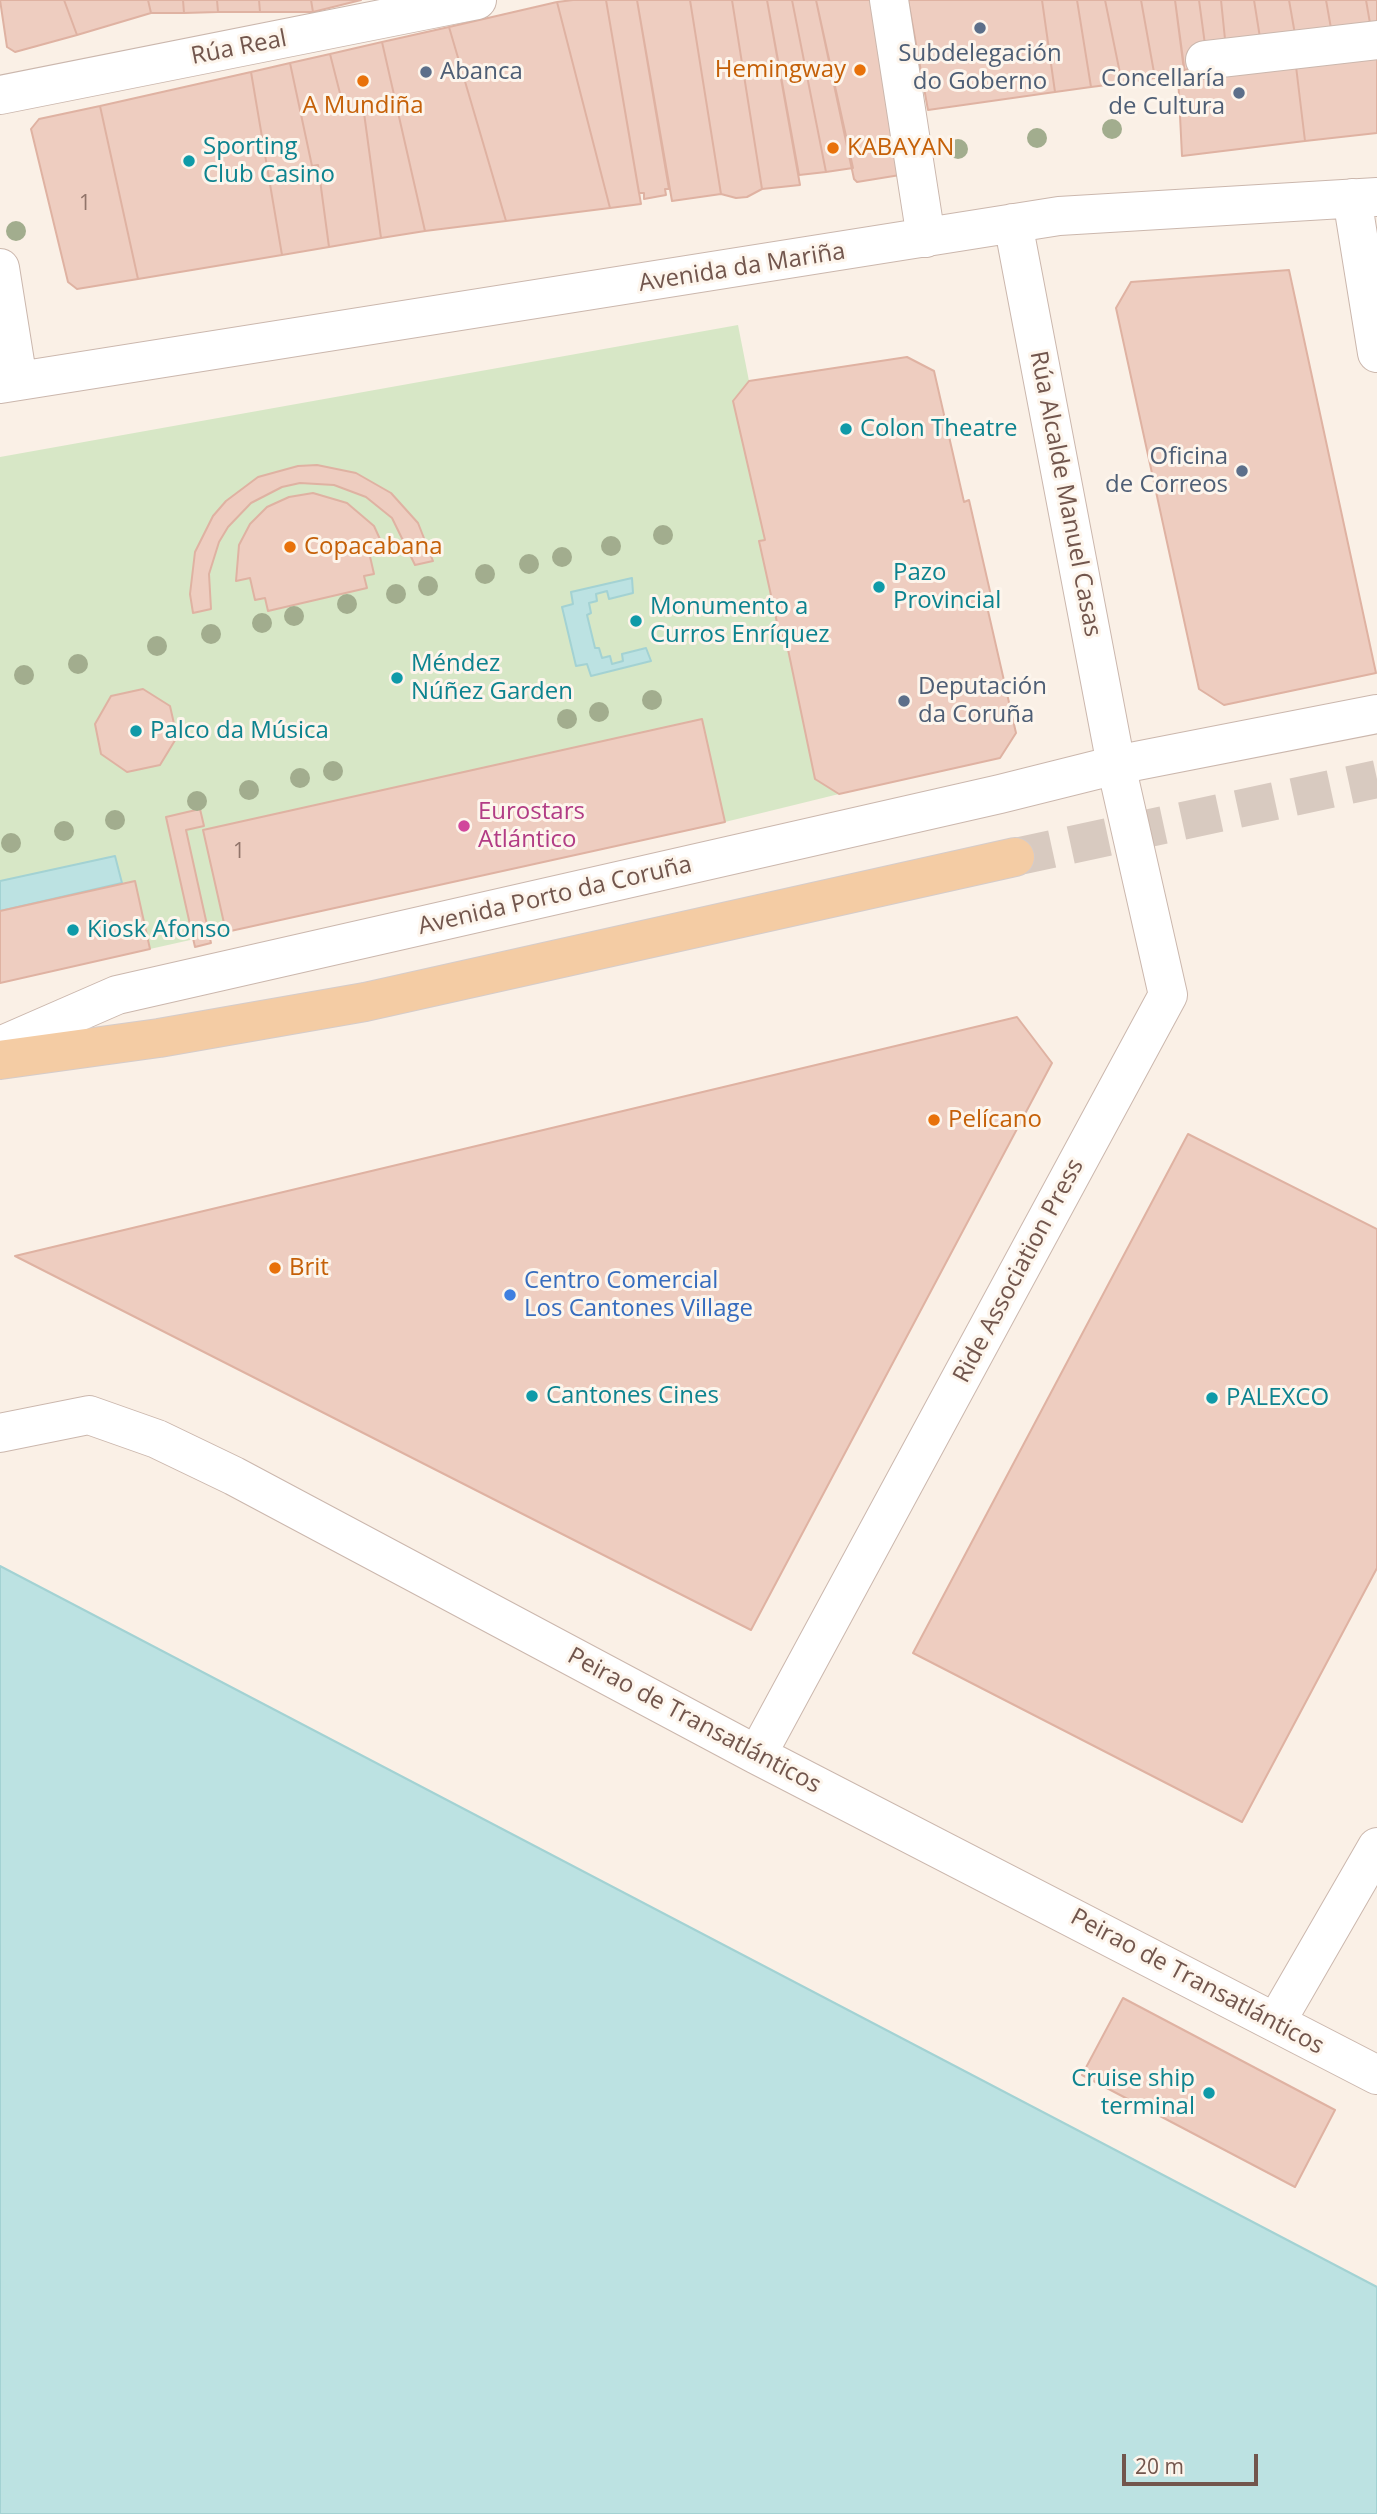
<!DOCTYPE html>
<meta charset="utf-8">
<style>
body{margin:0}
#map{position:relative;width:1377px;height:2514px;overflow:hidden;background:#faf0e6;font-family:"Open Sans",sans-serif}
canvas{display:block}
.scale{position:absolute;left:1122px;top:2454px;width:136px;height:32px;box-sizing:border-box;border:4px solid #72564d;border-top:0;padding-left:9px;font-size:21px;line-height:24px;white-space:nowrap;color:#72564d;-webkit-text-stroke:5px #fdf5ec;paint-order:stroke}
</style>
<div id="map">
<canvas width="1377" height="2514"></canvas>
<div class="scale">20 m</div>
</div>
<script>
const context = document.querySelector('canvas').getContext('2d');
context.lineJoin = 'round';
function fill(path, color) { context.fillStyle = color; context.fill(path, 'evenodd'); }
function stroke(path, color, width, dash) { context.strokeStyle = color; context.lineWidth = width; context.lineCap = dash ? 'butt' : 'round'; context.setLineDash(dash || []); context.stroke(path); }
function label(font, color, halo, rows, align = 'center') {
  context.font = font + ' "Open Sans",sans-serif'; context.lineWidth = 6; context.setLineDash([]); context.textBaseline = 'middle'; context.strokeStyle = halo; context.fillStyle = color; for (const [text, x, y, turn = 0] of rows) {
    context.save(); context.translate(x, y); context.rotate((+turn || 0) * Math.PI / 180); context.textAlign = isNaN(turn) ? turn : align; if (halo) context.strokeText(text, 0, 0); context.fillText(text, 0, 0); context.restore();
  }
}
const green = new Path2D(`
 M738 325 749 381 733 401 765 540 760 541 780 636 785 635 815 778 839 794 725 822 701 719 203 830 226 932 150 949 134 881 0 911V457Z`);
const water = new Path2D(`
 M632 578 633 593 609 599 607 591 596 594 597 601 589 603 591 613 587 615 595 648H599L602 658 610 656 612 664 623 661 622 654 646 648 651 661 591 676 587 664 576 666 562 607 573 604 571 592Z
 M115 856 122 883 0 911V881Z
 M0 1566 1377 2287V2514H0Z`);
const building = new Path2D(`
 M0 0H64L77 35 15 52 7 47Z
 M64 0H148L151 13 77 35Z
 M148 0H183L184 13H151Z
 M183 0H217L218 12 184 13Z
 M217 0H259L260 12H218Z
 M259 0H311L313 12H260Z
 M311 0H361L313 12Z
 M573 0H606L641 204 610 208 557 2Z
 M637 0H690L721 194 672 201Z
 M637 0 669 189H665L666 195 644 199V193H639L606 0Z
 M690 0H732L762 189 747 197 736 198 721 194Z
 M732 0H767L800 185 762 189Z
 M767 0H792L826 172 799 175Z
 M792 0H816L853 168 826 172Z
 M816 0H872L900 175 857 182 854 179Z
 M908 0H1042L1055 92 928 110Z
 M1042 0H1077L1091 87 1055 92Z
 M1077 0H1105L1122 83 1091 87Z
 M1105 0H1141L1155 78 1122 83Z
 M1141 0H1175L1185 74 1155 78Z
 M1175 0H1199L1206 52 1199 67 1184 70Z
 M1199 0H1221L1226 49 1206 52Z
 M1221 0H1254L1261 44 1226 49Z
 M1254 0H1289L1296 40 1261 44Z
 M1289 0H1326L1332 34 1296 40Z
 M1326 0H1366L1371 29 1332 34Z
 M1366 0H1377V28L1371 29Z
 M557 2 610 208 506 221 449 27Z
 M449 27 506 221 425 231 382 42Z
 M382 42 425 231 381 238 364 113H345L330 54Z
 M1377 50V133L1305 141 1295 58Z
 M330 54 345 113H364L381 238 329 247 318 165 312 166 290 63Z
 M1295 58 1305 141 1182 156 1178 75 1199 67Z
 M290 63 312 166 318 165 329 247 282 255 251 72Z
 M251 72 282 255 138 279 100 106Z
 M100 106 138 279 77 289 68 282 31 129 39 119Z
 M1289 270 1376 673 1224 705 1199 689 1116 308 1131 282Z
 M907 357 934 371 964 502 969 500 992 600 986 602 1016 733 1000 758 839 794 815 779 785 635 780 636 759 541 765 540 733 401 749 381Z
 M317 465 356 473 391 493 418 523 433 561 415 565 392 518 366 497 334 485 300 483 282 487 251 503 228 527 219 542 209 574 211 609 193 613 190 594 195 552 213 516 226 501 258 477 298 466Z
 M313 493 347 503 374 526 384 548 369 552 374 574 364 576 367 588 268 611 265 598 255 600 250 578 236 581 239 545 250 524 267 507 289 497Z
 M143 689 170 706 177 737 160 765 127 772 101 754 95 724 111 696Z
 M702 719 725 822 226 932 203 830Z
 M200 809 204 826 186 830 211 943 195 947 166 817Z
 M135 881 150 949 0 983V911Z
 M1017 1017 1052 1063 751 1630 15 1256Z
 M1188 1134 1377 1229V1568L1242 1822 913 1653Z
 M1123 1998 1335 2110 1295 2187 1082 2075Z`);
const majorTunnel = new Path2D(`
 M1015 857 1377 779`);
const minor = new Path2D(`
 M889 0 926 238
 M1205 60 1377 40
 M0 95 477 0
 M1352 198 1377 353
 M0 268 18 381
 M0 384 1059 216 1377 197
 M0 1046 117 995 1000 794 1116 765 1377 714
 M0 1433 89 1415 157 1439 234 1476 757 1755 1377 2075
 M757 1755 1168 995 1116 765 1013 223
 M1276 2022 1377 1847`);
const major = new Path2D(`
 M0 1060 159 1038 365 1002 1015 857`);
const trees = [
 [1112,129],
 [1037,138],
 [958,149],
 [16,231],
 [663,535],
 [611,546],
 [562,557],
 [529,564],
 [485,574],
 [428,586],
 [396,594],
 [347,604],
 [294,616],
 [262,623],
 [211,634],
 [157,646],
 [78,664],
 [24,675],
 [652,700],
 [599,712],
 [567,719],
 [333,771],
 [300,778],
 [249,790],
 [197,801],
 [115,820],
 [64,831],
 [11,843]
];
const markers = [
 [980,28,7,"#5c6f8a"],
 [860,70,7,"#e8710a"],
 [426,72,7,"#5c6f8a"],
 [363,81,7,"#e8710a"],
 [1239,93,7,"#5c6f8a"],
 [833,148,7,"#e8710a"],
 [189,161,7,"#0f9aa8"],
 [846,429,7,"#0f9aa8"],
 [1242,471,7,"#5c6f8a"],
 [290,547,7,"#e8710a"],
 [879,587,7,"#0f9aa8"],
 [636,621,7,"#0f9aa8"],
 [397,678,7,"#0f9aa8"],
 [904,701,7,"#5c6f8a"],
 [136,731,7,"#0f9aa8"],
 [464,826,7,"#d1479c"],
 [73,930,7,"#0f9aa8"],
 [934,1120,7,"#e8710a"],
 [275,1268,7,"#e8710a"],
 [510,1295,7,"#3f7fe0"],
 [532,1396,7,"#0f9aa8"],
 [1212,1398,7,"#0f9aa8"],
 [1209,2093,7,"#0f9aa8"]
];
const numberNames = [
 ["1",85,204],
 ["1",239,852]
];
const streetNames = [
 ["Rúa Real",239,48,-11],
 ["Avenida da Mariña",742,268,-9],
 ["Rúa Alcalde Manuel Casas",1065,494,79],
 ["Avenida Porto da Coruña",555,896,-13],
 ["Ride Association Press",1019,1271,-62],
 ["Peirao de Transatlánticos",694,1721,28],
 ["Peirao de Transatlánticos",1197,1982,28]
];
const serviceNames = [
 ["Subdelegación",980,54,"center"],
 ["do Goberno",980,82,"center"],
 ["Abanca",440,72],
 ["Concellaría",1225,79,"right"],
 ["de Cultura",1225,107,"right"],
 ["Oficina",1228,457,"right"],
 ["de Correos",1228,485,"right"],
 ["Deputación",918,687],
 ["da Coruña",918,715]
];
const foodNames = [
 ["Hemingway",846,70,"right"],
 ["A Mundiña",363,106,"center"],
 ["KABAYAN",847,148],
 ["Copacabana",304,547],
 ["Pelícano",948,1120],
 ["Brit",289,1268]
];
const cultureNames = [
 ["Sporting",203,147],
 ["Club Casino",203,175],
 ["Colon Theatre",860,429],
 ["Pazo",893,573],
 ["Provincial",893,601],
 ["Monumento a",650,607],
 ["Curros Enríquez",650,635],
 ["Méndez",411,664],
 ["Núñez Garden",411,692],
 ["Palco da Música",150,731],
 ["Kiosk Afonso",87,930],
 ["Cantones Cines",546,1396],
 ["PALEXCO",1226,1398],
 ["Cruise ship",1195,2079,"right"],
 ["terminal",1195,2107,"right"]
];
const hotelNames = [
 ["Eurostars",478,812],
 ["Atlántico",478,840]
];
const shopNames = [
 ["Centro Comercial",524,1281],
 ["Los Cantones Village",524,1309]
];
fill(green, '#d7e7c6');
fill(water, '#bce2e2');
stroke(water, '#a3d2d3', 2);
fill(building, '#eecdc0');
stroke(building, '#dfb2a2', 2);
stroke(majorTunnel, '#d8cac0', 38, [38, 19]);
stroke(minor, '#cbb7ad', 40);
stroke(major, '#d5ccca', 40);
stroke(minor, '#fff', 38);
stroke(major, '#f4cca4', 38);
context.fillStyle = '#a2ad8e';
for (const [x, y] of trees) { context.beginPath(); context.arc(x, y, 10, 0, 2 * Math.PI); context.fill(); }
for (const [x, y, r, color] of markers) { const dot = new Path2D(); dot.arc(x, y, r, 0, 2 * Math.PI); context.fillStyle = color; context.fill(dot); stroke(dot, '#fdf5ec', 2.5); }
label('21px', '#91746a', null, numberNames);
label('24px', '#72564d', '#fdf5ec', streetNames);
label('24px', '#4e5e75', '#fdf5ec', serviceNames, 'left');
label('24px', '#c56008', '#fdf5ec', foodNames, 'left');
label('24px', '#0d838f', '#fdf5ec', cultureNames, 'left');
label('24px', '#b23c85', '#fdf5ec', hotelNames, 'left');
label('24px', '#366cbe', '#fdf5ec', shopNames, 'left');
</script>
